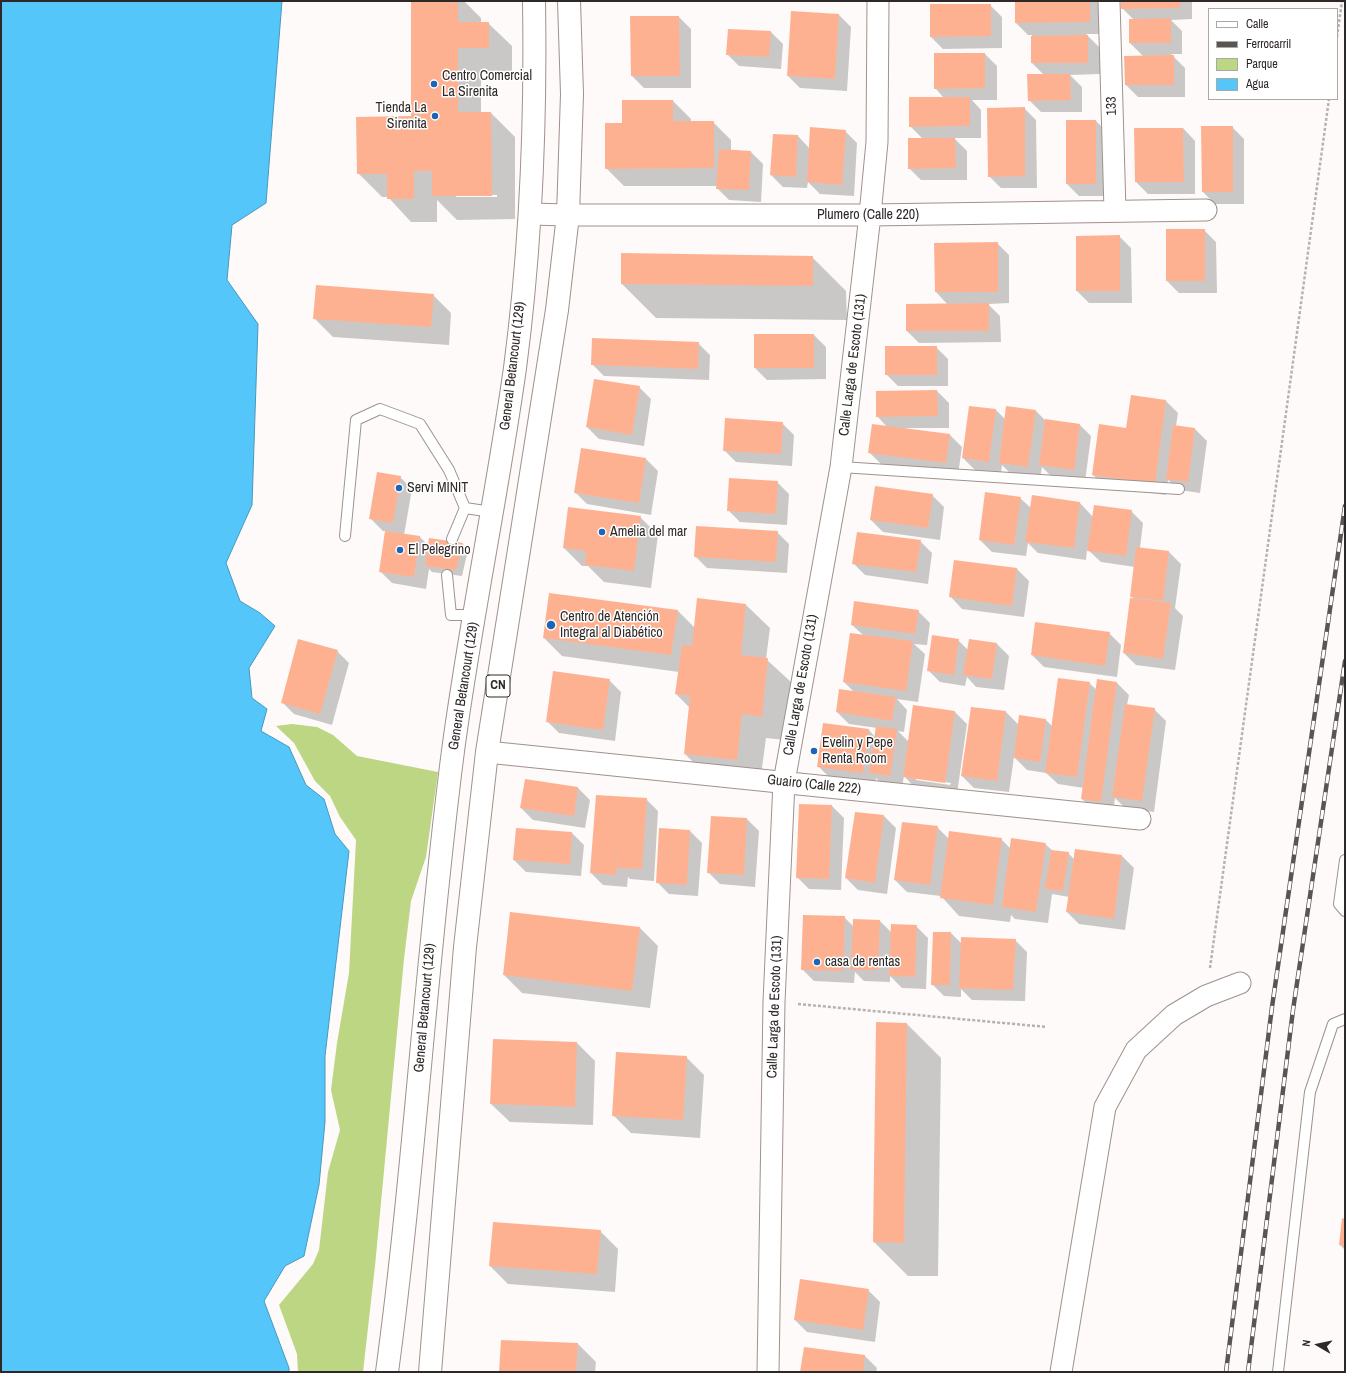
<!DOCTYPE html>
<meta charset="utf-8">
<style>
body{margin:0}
#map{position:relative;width:1346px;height:1373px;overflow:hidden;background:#fdfaf9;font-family:"Archivo Narrow",sans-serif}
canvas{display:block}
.frame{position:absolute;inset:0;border:2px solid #2e2826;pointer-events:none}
.legend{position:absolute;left:1208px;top:8px;width:130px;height:92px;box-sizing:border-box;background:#fff;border:1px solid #aba9a8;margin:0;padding:5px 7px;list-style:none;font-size:12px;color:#2e2826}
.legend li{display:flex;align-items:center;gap:8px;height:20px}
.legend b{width:20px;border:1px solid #aba9a8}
.north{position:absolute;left:1298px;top:1325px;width:40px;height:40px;-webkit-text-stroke:3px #fff;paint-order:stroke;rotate:279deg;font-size:11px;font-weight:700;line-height:16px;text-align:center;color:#2e2826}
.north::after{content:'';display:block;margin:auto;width:14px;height:18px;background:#2e2826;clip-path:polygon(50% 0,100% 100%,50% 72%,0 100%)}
</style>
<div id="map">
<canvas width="1346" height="1373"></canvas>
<div class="frame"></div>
<ul class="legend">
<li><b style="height:5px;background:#fff"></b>Calle</li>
<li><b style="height:5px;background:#5a5553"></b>Ferrocarril</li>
<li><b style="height:11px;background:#bdd684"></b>Parque</li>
<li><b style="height:11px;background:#55c6fa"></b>Agua</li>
</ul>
<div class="north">N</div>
</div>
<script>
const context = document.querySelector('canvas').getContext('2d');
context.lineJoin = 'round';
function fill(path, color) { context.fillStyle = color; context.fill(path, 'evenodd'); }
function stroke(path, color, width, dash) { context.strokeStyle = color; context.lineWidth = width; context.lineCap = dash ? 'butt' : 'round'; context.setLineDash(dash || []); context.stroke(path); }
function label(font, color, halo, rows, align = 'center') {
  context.font = font + ' "Archivo Narrow",sans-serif'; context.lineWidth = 3; context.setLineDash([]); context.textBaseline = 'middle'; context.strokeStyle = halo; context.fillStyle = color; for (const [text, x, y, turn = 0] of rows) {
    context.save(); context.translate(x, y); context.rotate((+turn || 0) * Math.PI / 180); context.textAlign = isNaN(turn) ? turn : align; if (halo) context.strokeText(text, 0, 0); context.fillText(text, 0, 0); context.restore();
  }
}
const green = new Path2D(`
 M292 724 317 727 333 735 357 756 438 772 426 857 411 901 404 959 375 1266 363 1372H298L297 1354 279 1305 313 1264 319 1250 328 1172 340 1130 331 1090 337 1043 349 973 356 840 340 817 330 796 315 781 294 743 276 726Z`);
const water = new Path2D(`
 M1 1H282L266 203 232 225 227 280 258 324 252 505 226 563 240 601 260 613 275 626 249 668 252 698 267 709 261 731 289 747 306 785 324 799 335 834 349 851 325 1056V1122L319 1185 304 1256 285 1266 264 1301 289 1368V1372H1Z`);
const shadow = new Path2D(`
 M412 1H464L481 18V23H488L512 46V71H481V113H491L515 137V219L457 220 437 200V222H411L388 197H382L358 173 412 117ZM456 195H497V197H456Z
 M1016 1H1096L1102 7V34H1086L1100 48V74L1070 75 1082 87V112H1041L1029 100 1044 75 1032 63V35H1028L1016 23Z
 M1122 1H1192V19L1171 20 1182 31V54H1171L1185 68V97H1138L1126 85 1144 57 1130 43 1134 20 1122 8Z
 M990 5 1002 17V48L943 49 931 37Z
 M792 12 839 15 851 27 847 91 800 88 788 76Z
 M679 17 691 29V88H644L632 76Z
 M771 32 783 44 781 69 739 66 727 54Z
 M985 54 997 66V100H972L981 110V138H954L967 151V180H921L909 168 923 139 910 126 944 98 935 88Z
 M673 101 691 119V122H713L731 140V151L751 152 763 164 761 202 729 200 717 188V186H624L606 168Z
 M1024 108 1036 120 1037 188H1001L989 176Z
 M1096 121 1108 133V196H1079L1067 184Z
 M1232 127 1244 139V204H1215L1203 192Z
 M1183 128 1195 141V194H1148L1136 182 1135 129Z
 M845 131 857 143 854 196 820 194 808 182 807 188 783 187 771 175 798 136 810 149Z
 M1204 230 1216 242 1217 293H1179L1167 281Z
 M1119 236 1131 248 1132 303H1089L1077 291Z
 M997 243 1009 255V303L988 304 1000 316 1001 342 919 343 907 331 948 305 936 292Z
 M812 257 846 291 847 320 656 318 622 284Z
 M433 295 451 313 449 345 333 337 314 318Z
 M814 335 826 347V379L767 380 755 368Z
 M698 343 710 355 709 380 604 376 592 364Z
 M936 347 948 359V386H898L886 374Z
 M639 387 651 399 644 446 599 439 587 427Z
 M937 391 949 403V428H906V429L950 435 962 447 958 475 881 464 869 452 887 427 877 416Z
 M1166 401 1178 413 1176 426 1195 429 1207 441 1200 493 1179 490 1168 480 1166 495 1105 487 1093 475 1127 429Z
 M970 407 996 410 1006 420 1036 411 1046 421 1079 424 1091 436 1085 482 1052 477 1042 467 1040 478 1012 475 1002 465 1001 473 975 470 963 458Z
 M782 423 794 435 792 466 736 462 724 450Z
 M646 459 658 471 651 515 587 504 575 492Z
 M400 477 412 489 404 535 420 537 429 546 430 540 463 544 468 550 462 576 432 572 429 569 426 589 392 583 380 571 386 531H383L371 519Z
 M777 482 789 494 787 525 740 522 728 510Z
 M932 495 944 507 940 540 883 532 871 520Z
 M1020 498 1031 508 1080 503 1093 517 1131 511 1143 523 1140 548 1169 552 1181 564 1175 608 1183 616 1175 670 1136 665 1124 653 1134 599 1131 596 1135 567 1101 562 1087 549 1086 560 1038 553 1028 543 1026 556 992 552 980 540Z
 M640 517 658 535 651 588 604 582 588 566H582L564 548Z
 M777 532 789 544 787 573 707 568 695 556Z
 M920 541 932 553 928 584 865 575 853 563Z
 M954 561 1017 569 1029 581 1024 617 962 609 950 596Z
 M698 599 746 605 770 628 766 659 791 682 785 740 766 738 760 783 709 778 685 754 690 708 676 694 679 672 562 656 544 638 678 611 695 628Z
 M918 611 930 623 927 645 914 644 925 654 918 702 897 699 907 710 904 732 898 731 909 742 955 712 967 724 957 794 916 789 904 776 902 787 882 785 876 778 875 785 830 778 818 766 869 730 875 737 877 728 849 724 837 712 855 693 844 682 863 635 852 625ZM916 778 951 783 950 785 916 780Z
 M1109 633 1121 645 1117 677 1044 667 1032 655Z
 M958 640 968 650 997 644 1009 656 1004 690 976 687 967 677 965 686 940 682 928 670Z
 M337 651 349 663 332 725 294 714 282 702Z
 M609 680 621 692 615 741 559 733 547 721Z
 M1089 683 1097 690 1117 683 1129 695 1127 705 1154 709 1166 721 1154 812 1125 808 1115 798 1113 813 1094 811 1082 799 1084 788 1058 784 1046 773 1027 770 1014 757 1009 792 974 788 962 776 972 708 1006 712 1019 725 1020 716 1046 720 1053 727Z
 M578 788 590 800 585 828 533 820 521 808Z
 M597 796 646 799 658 811 654 881 630 879 628 877 627 887 603 885 591 873Z
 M832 806 844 818 841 890 809 889 797 877Z
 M884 816 896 828 887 894 858 890 846 878Z
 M747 819 759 831 755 887 720 884 708 872Z
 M937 827 949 839H1001L1010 848 1045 844 1053 851 1068 853 1074 859 1075 850 1122 856 1134 868 1125 930 1079 924 1067 912 1069 897 1052 894 1048 923 1015 919 1011 915 1010 922 959 916 941 896 907 892 895 880Z
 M690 831 702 843 698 896 669 894 657 882Z
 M572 833 584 845 581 876 526 872 514 860Z
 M844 917 854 927 880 921 892 933 916 926 928 938 926 989 902 988 890 976V982L864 981 855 972 854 983 814 981 802 969Z
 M640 928 658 946 650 1008 522 993 504 975Z
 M951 933 962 944 1015 940 1027 952 1025 1001 972 1000 961 989V997L944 996 932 984Z
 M877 1023 907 1024 941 1058 938 1276H908L874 1242Z
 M577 1043 595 1061 593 1125 510 1122 491 1104Z
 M686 1057 704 1075 700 1138 631 1133 613 1115Z
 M1345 1220V1250L1340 1245Z
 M494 1223 600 1231 618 1249 615 1292 508 1284 490 1266Z
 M868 1290 880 1302 875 1342 807 1332 795 1320Z
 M578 1344 596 1362 595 1372H500Z
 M865 1356 877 1368 876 1372H801Z`);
const building = new Path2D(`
 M411 1H458V22H489V48H458V112H491L492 196H432V171H414V199H387V174H357L356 117 411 116Z
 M1015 1H1090V22L1015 23Z
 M1121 1H1180V8L1121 9Z
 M930 4H991V36L930 37Z
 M791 11 839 14 835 79 787 76Z
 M630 16H679L680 76H631Z
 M1171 18V43H1129V19Z
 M728 29 771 31 769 57 726 55Z
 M1088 35V63H1031V36Z
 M934 53H985V88L934 89Z
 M1174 55V85H1125L1124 56Z
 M1027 74H1070L1071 100 1028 101Z
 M909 97H970V126L909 127Z
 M622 100H673V121H714V168L605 169V123H622Z
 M1025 107V176L988 177 987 108Z
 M1066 120H1096V184H1066Z
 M1201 126H1233V192H1202Z
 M810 127 846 130 842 185 807 182Z
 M1134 128H1183L1184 182H1135Z
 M773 134 798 135 796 177 770 175Z
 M908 138H955L956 168 908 169Z
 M719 149 751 151 749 190 716 189Z
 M1166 229H1205V281H1166Z
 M1120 235V291H1076V236Z
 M998 242V292H935L934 243Z
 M621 253 813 256V286L621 284Z
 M316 285 434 294 431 327 313 319Z
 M989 303V331H906V304Z
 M754 334H814V368H754Z
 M592 338 699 342 698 369 591 365Z
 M885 346H937V375H885Z
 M594 379 640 386 632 435 586 427Z
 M937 390 938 416 876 417V391Z
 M1131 395 1166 400 1155 484 1092 475 1099 424 1126 428Z
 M969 406 996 409 989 462 962 458Z
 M1006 406 1036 410 1028 467 999 463Z
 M725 418 783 422 781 454 723 451Z
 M1045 419 1080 424 1074 470 1039 465Z
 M872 424 950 434 946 463 868 453Z
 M1173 425 1195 428 1188 482 1166 479Z
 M581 448 646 458 639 503 574 493Z
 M377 472 401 476 393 523 369 519Z
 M729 478 778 481 776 514 727 511Z
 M875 486 933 494 928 528 870 520Z
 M985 492 1021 497 1014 545 979 540Z
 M1032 495 1080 502 1074 548 1025 542Z
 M1094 505 1132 510 1126 556 1087 551Z
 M568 507 641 516 634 571 585 565 586 551 563 548Z
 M696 526 778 531 776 562 694 557Z
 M385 531 420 536 414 577 379 572Z
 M857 532 921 540 916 572 852 564Z
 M429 538 463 543 456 570 425 566Z
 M1136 547 1169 551 1163 601 1130 597Z
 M954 560 1017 568 1012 606 949 597Z
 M549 593 678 610 671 655 543 638Z
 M697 598 746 604 741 655 768 658 762 717 742 714 737 760 684 754 690 696 675 694 682 645 692 646Z
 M1130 598 1171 603 1163 659 1123 653Z
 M854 601 919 610 915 634 851 625Z
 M1035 622 1110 632 1105 666 1031 655Z
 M850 633 913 641 906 691 843 682Z
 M932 635 959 639 954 675 927 671Z
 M298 639 338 650 320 714 281 703Z
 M969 639 997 643 992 679 963 675Z
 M553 671 610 679 603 730 546 722Z
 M1058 678 1090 682 1077 777 1045 773Z
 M1097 679 1117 682 1101 802 1081 799Z
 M839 689 896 697 892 721 836 712Z
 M1125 704 1155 708 1142 801 1112 797Z
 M913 705 955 711 945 783 903 777Z
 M971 707 1006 711 997 781 961 776Z
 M1019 715 1046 719 1040 762 1014 758Z
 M823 723 869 729 863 773 817 767Z
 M876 726 897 729 890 776 869 773Z
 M525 779 578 787 574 816 520 808Z
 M596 795 647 798 642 869 617 868 619 834 616 875 590 873Z
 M799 804 832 805 829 879 796 878Z
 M855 812 884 815 875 883 845 878Z
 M711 816 747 818 744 875 707 873Z
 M902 822 938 826 930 885 894 880Z
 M516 828 572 832 570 864 513 860Z
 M659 828 690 830 687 885 656 883Z
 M949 831 1002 838 993 905 940 898Z
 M1011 838 1046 843 1036 912 1002 907Z
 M1075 849 1122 855 1114 919 1066 912Z
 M1051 850 1069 852 1063 891 1045 889Z
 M510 912 640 927 632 991 503 975Z
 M803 915 845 916 843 971 801 970Z
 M853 919 880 920 878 970H851Z
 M891 924 917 925 915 977 889 976Z
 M933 932H951L950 985H931Z
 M961 937 1016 939 1013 990 959 988Z
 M876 1022 907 1023 904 1243 873 1242Z
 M493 1039 577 1042 575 1107 490 1104Z
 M616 1052 687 1056 683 1120 612 1116Z
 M1342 1218 1345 1219V1246L1339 1245Z
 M493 1222 601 1230 597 1274 489 1266Z
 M800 1279 869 1289 863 1330 794 1320Z
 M501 1340 578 1343 576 1372H499Z
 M804 1347 865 1355 863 1372H800Z`);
const path = new Path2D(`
 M1337 37 1342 1
 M1210 968 1329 99
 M798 1004 1047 1027`);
const lane = new Path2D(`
 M841 467 1179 489
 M345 536 356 420 380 409 420 424 449 470 465 508
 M452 539 465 508 492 512
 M447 575 451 615H474
 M1345 860 1339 904 1345 911
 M1278 1372 1310 1092 1333 1024 1345 1019`);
const street = new Path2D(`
 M1109 1 1115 211
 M530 214 568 215H870L1206 210
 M487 752 1140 819
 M768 1372 774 1002 784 782 841 467 870 215 877 142 878 1
 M1061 1372 1105 1107 1136 1050 1174 1015 1206 996 1240 983`);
const highway = new Path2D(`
 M387 1372C415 1166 426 958 453 751 470 623 497 496 515 368 531 246 536 123 534 1
 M430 1372 465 947 487 752 557 310 568 215 572 94 569 1`);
const rail = new Path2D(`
 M1226 1372 1272 1007 1345 506
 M1248 1372 1293 1010 1345 661`);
const markers = [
 [434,84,4,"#1e65b5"],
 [435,116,4,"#1e65b5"],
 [399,488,4,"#1e65b5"],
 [602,532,4,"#1e65b5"],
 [400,550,4,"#1e65b5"],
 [551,625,5,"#1e65b5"],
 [814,751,4,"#1e65b5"],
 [817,962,4,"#1e65b5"]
];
const shields = [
 [498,686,24]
];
const shieldNames = [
 ["CN",498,686]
];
const poiNames = [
 ["Centro Comercial",442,76],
 ["La Sirenita",442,92],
 ["Tienda La",427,108,"right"],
 ["Sirenita",427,124,"right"],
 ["Servi MINIT",407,488],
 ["Amelia del mar",610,532],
 ["El Pelegrino",408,550],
 ["Centro de Atención",560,617],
 ["Integral al Diabético",560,633],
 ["Evelin y Pepe",822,743],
 ["Renta Room",822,759],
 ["casa de rentas",825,962]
];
const streetNames = [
 ["133",1112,106,-92],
 ["Plumero (Calle 220)",868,215],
 ["Calle Larga de Escoto (131)",853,365,-83],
 ["General Betancourt (129)",513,366,-83],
 ["Calle Larga de Escoto (131)",801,685,-80],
 ["General Betancourt (129)",464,686,-81],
 ["Guairo (Calle 222)",814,785,6],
 ["Calle Larga de Escoto (131)",775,1007,-88],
 ["General Betancourt (129)",425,1008,-85]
];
fill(green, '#bdd684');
fill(water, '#55c6fa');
stroke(water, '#4997ba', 1);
fill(shadow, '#0003');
fill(building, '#feb191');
stroke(lane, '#a0918b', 12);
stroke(street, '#a0918b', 23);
stroke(highway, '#a0918b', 24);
stroke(path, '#b6b2b1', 2.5, [3, 2]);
stroke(lane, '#fff', 10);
stroke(street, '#fff', 21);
stroke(highway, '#fff', 22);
stroke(rail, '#5a5553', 4.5);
stroke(rail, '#fff', 3, [9]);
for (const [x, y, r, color] of markers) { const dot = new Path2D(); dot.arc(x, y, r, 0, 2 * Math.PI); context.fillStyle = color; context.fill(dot); stroke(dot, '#fff', 1.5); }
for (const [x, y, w] of shields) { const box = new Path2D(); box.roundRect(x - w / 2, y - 11, w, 22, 3); context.fillStyle = '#fff'; context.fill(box); stroke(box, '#2e2826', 1); }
label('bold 13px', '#2e2826', null, shieldNames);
label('14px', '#2e2826', '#fff', poiNames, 'left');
label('14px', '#2e2826', '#fff', streetNames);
</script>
